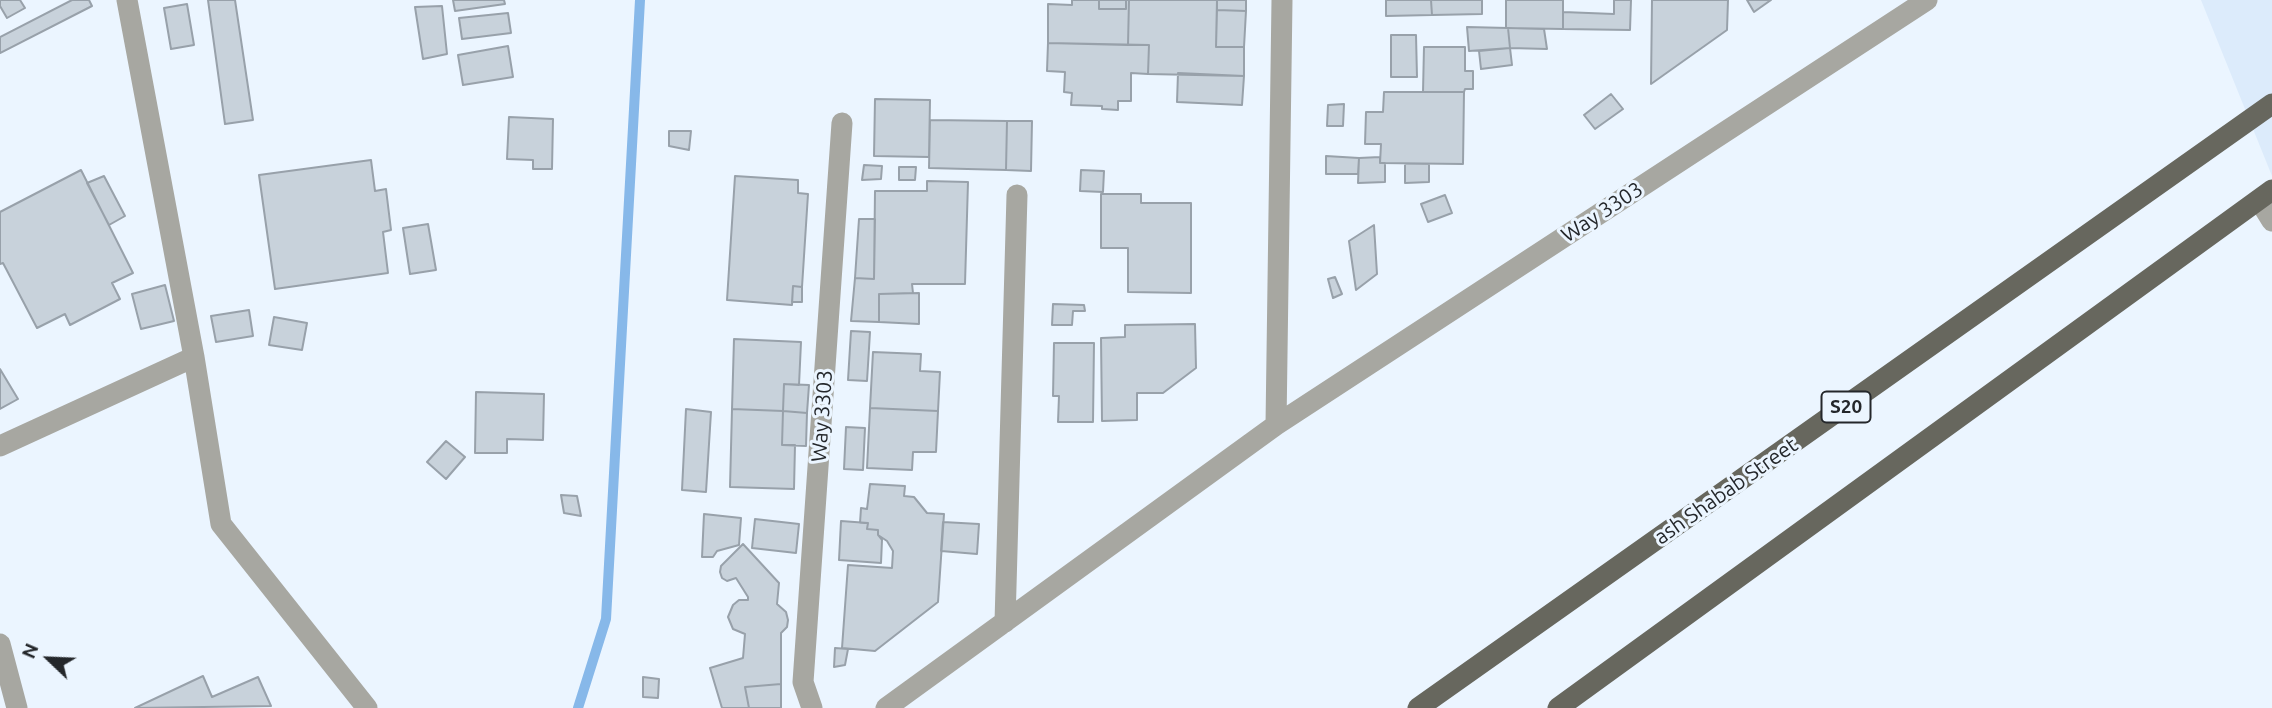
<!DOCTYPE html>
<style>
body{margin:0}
#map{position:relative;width:2272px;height:708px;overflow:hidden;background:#ebf5ff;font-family:Ubuntu,sans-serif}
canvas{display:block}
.north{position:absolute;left:14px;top:624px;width:70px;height:70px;-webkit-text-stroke:5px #ebf5ff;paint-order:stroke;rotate:293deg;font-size:19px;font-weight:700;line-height:28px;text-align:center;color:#24272b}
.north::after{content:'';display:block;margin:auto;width:24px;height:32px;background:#24272b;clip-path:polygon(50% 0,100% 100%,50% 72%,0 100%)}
</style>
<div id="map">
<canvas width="2272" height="708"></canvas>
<div class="north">N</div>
</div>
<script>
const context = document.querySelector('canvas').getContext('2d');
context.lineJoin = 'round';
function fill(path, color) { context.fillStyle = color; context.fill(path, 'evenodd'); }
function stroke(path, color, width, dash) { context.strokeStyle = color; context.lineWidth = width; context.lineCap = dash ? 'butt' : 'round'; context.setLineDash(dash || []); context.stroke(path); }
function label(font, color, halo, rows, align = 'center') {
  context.font = font + ' Ubuntu,sans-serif'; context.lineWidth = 6; context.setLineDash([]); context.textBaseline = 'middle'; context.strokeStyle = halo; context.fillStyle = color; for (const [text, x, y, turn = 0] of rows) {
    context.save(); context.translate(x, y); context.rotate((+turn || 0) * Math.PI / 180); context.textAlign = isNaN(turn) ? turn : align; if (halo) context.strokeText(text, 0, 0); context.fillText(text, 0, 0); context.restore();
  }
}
const built = new Path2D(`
 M2201 0H2272V176Z`);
const stream = new Path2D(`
 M578 708 606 619 640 0`);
const building = new Path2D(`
 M0 0H20L25 8 7 18 0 6Z
 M72 0H89L92 6 0 53V37Z
 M208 0H235L253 120 225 124Z
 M453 0H504L505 4 455 11Z
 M1072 0H1099V9H1126V0H1129L1128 45 1048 43V4L1072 5Z
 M1099 0H1126V9H1099Z
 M1129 0H1217L1216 47H1244V76L1148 74 1149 45H1128Z
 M1217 0H1246V11L1217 10Z
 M1386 0H1431L1432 15 1386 16Z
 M1431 0H1482V14L1432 15Z
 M1506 0H1563V29L1506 28Z
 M1614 0H1631L1630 30 1563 29V12L1614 14Z
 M1652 0H1728L1727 30 1651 84Z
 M1747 0H1771L1754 12Z
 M187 4 194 45 171 49 164 8Z
 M442 6 447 54 423 59 415 7Z
 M1217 10 1246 11 1244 47H1216Z
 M508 13 511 33 462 39 459 18Z
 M1467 27 1508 28 1510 48 1469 51Z
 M1508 28 1544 29 1547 49 1510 48Z
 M1391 35H1416L1417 77H1391Z
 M1048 43 1149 45 1148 74 1131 73V101H1118V110L1102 109V106L1071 105 1072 93 1064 92 1065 72 1047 71Z
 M508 46 513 77 463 85 458 55Z
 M1424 47H1465V71H1473V89H1465L1464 92H1423Z
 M1510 48 1512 65 1481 69 1479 51Z
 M1178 73 1244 76 1242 105 1177 102Z
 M1384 92H1464L1463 164 1380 163 1381 144H1365L1366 112H1383Z
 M1611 94 1623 109 1595 129 1584 115Z
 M875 99 930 100 929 157 874 156Z
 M1344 104 1343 126H1327L1328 105Z
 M509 117 553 119 552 169H533V160L507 159Z
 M930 120 1007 121 1006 170 929 168Z
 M1007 121H1032L1031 171 1006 170Z
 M669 131H691L689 150 669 146Z
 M1326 156 1359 158 1358 174H1326Z
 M1380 157V163H1385V182L1358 183 1359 158Z
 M371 160 375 191 386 189 391 230 383 232 388 273 275 289 259 175Z
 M1405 164H1429V182L1405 183Z
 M864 165 882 166 881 179 862 180Z
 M899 167H916L915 180H899Z
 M81 170 133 273 112 283 120 299 70 325 65 314 37 328 3 263 0 264V212Z
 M1081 170 1104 171 1103 192 1080 191Z
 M104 176 125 216 109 225 87 183Z
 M735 176 798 180V193L808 194 802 287 793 286 792 305 727 300Z
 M927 181 968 182 965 284H912L913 293 879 294V322L851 321 855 278 874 279 875 191H927Z
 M1101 194H1141V203H1191V293L1128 292V248H1101Z
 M1445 195 1452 213 1428 222 1421 204Z
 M859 219H875L874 279 855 278Z
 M428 224 436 270 410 274 403 228Z
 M1374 225 1377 274 1356 290 1349 241Z
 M1335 277 1342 294 1333 298 1328 279Z
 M165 285 174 321 141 329 132 294Z
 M793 286 802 287V302H792Z
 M919 293V324L879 322V294Z
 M1053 304 1084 305 1085 311H1073L1072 325H1052Z
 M249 310 253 336 216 342 211 316Z
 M274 317 307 323 302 350 269 345Z
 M1195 324 1196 368 1163 393H1137V420L1102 421 1101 338 1125 337V325Z
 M851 331 870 332 867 381 848 380Z
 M734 339 801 342 799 385 784 384 783 411 732 409Z
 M1054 343H1094L1093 422H1058L1059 396H1053Z
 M873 352 921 354 920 371 940 372 938 411 870 408Z
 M0 369 18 399 0 409Z
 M784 384 809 385 807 413 783 411Z
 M476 392 544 394 543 440 507 439V453H475Z
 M870 408 938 411 936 452H913L912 470 867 468Z
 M686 409 711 412 706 492 682 490Z
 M732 409 783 411 782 445H795L794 489 730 487Z
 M783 411 807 413 806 446 782 445Z
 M846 427 865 428 863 470 844 469Z
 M446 441 465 457 446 479 427 462Z
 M870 484 905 486 904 496 914 497 927 513 944 514 938 602 875 651 842 648 848 565 892 568 893 551 887 541 878 535V530L867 529 868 523H860L861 508 867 509Z
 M561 495 577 496 581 516 564 513Z
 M704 514 741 518 739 545 717 551 713 557H702Z
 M755 519 799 524 796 553 752 548Z
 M841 521 868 523 867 529 878 530V535L882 540 881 563 839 560Z
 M943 522 979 524 977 554 941 551Z
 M743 544 779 583 777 604 786 612 788 620 787 627 781 633V684L745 687 749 708H722L710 668 743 658 745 634 733 629 728 617 733 605 739 600H748V597L736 578 727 581 722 578 720 572 721 566Z
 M835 648 848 649 845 665 834 667Z
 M203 676 212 697 258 677 271 706 135 708Z
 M643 677 659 679 658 698 643 697Z
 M781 684V708H749L745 687Z`);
const street = new Path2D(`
 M127 0 194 357 221 524 367 708
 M2259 200 2272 221
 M1276 425 1282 0
 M0 446 194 357
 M1005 622 1017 195
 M0 644 17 708
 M812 708 803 682 842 123
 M886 708 1276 425 1927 0`);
const primary = new Path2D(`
 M1418 708 2272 104
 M1558 708 2272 190`);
const shields = [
 [1846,407,49]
];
const shieldNames = [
 ["S20",1846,407]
];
const streetNames = [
 ["Way 3303",1602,212,-33],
 ["Way 3303",822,416,-86],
 ["ash Shabab Street",1726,491,-35]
];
fill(built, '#dcebfb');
stroke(stream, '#87b8e9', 10);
fill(building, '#c8d2db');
stroke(building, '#98a1aa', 2);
stroke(street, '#a7a7a1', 21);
stroke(primary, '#67675e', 21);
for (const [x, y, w] of shields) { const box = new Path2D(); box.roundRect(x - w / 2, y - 15.5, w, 31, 5); context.fillStyle = '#ebf5ff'; context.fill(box); stroke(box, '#24272b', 2); }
label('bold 19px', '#24272b', null, shieldNames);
label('21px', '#24272b', '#ebf5ff', streetNames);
</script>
